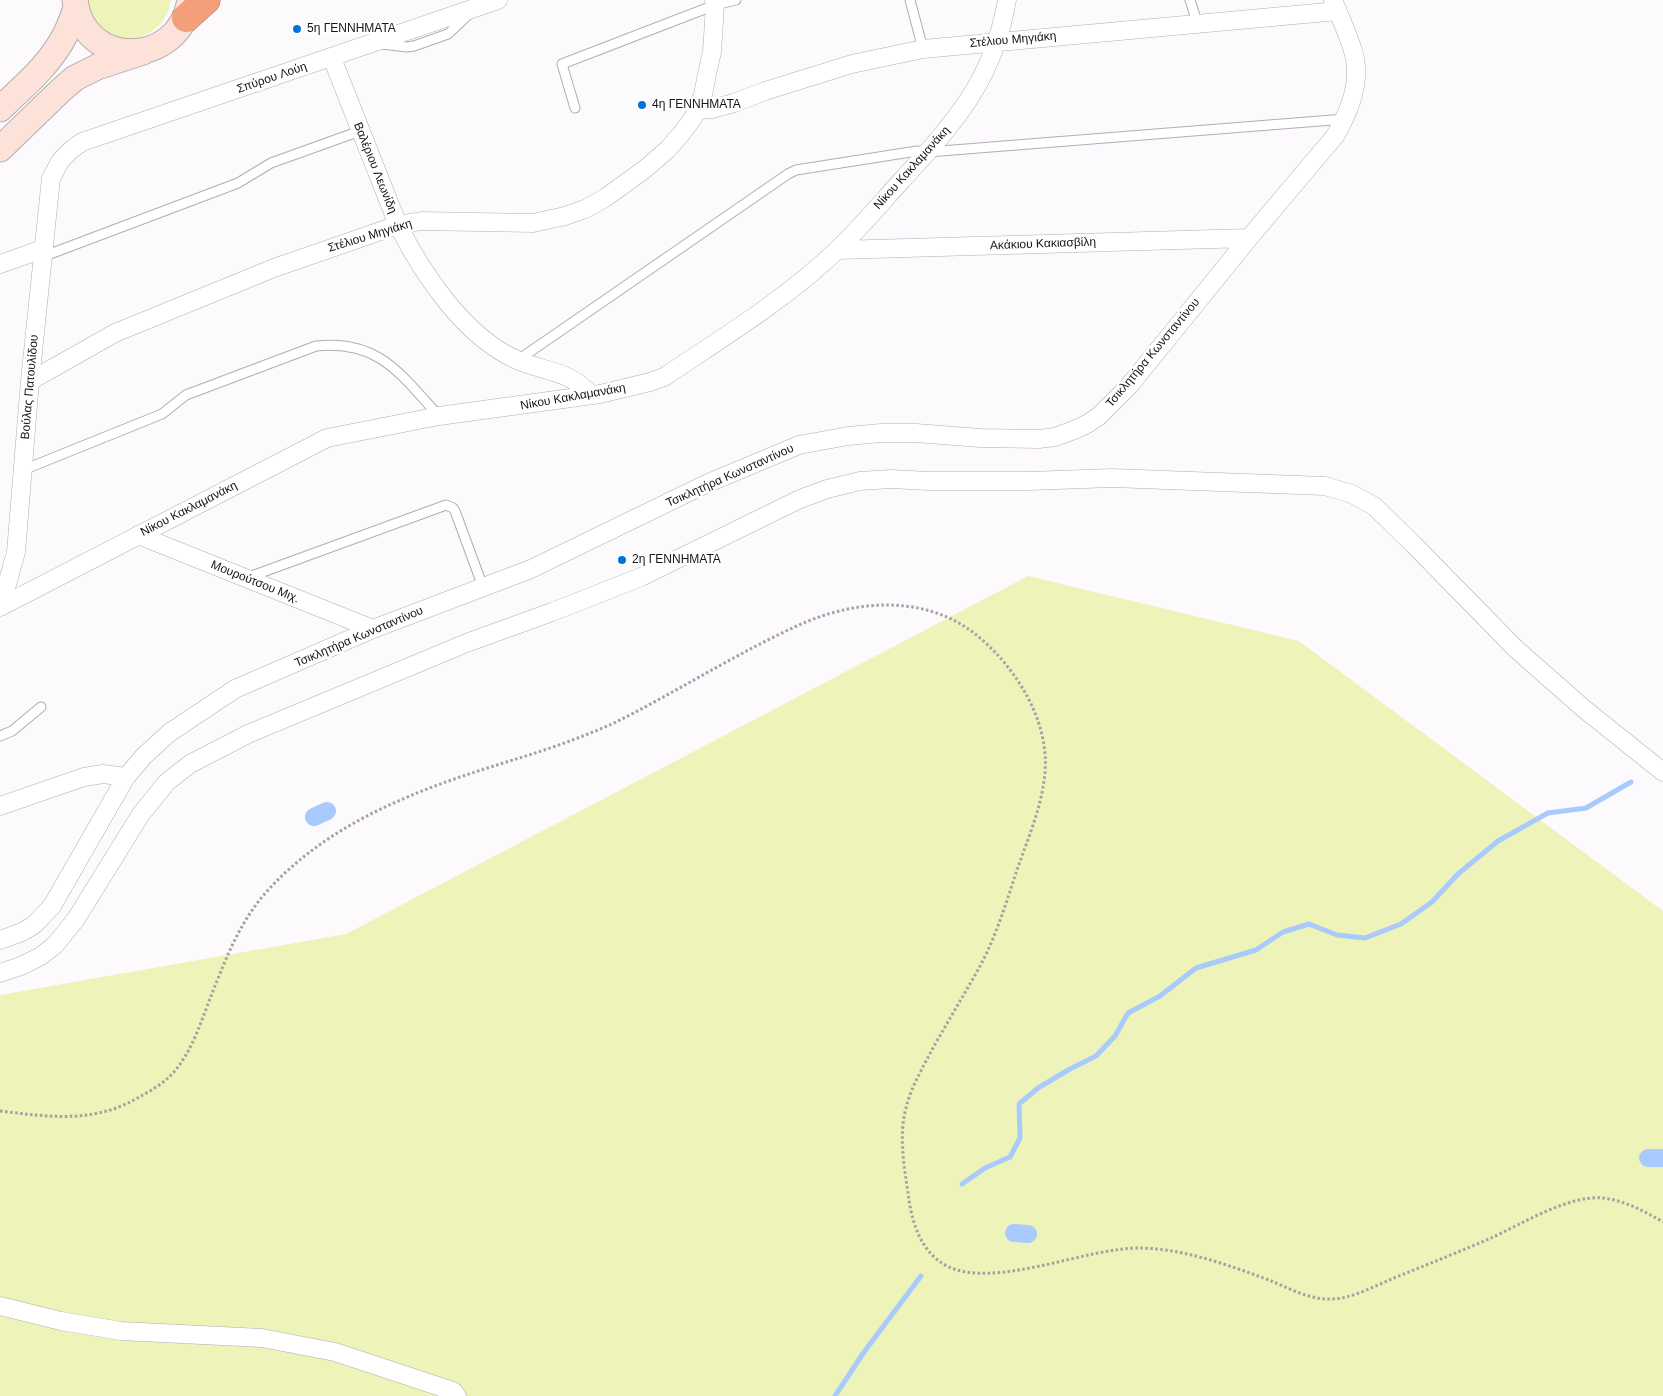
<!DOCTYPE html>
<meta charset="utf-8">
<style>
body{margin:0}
canvas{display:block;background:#fdfafe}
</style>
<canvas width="1663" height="1396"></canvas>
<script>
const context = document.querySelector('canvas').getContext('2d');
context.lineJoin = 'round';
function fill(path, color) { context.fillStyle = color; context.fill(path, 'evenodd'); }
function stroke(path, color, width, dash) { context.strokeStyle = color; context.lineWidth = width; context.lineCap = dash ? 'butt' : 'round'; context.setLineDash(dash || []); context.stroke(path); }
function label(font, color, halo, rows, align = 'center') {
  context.font = font + ' Helvetica,sans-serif'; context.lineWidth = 5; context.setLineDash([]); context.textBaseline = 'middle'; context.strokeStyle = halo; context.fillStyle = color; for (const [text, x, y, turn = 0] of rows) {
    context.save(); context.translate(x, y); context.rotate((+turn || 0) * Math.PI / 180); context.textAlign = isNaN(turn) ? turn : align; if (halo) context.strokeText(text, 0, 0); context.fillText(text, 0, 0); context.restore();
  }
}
const green = new Path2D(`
 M86 0H171C166 39 114 55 92 19 89 14 88 6 86 0Z
 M1028 576 1299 641 1663 911V1396H0V995L346 934Z`);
const stream = new Path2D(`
 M962 1184 985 1168 1010 1157 1020 1138 1019 1104 1038 1088 1070 1069 1096 1056 1115 1036 1128 1013 1160 996 1196 968 1256 950 1283 932 1309 924 1337 935 1365 938 1401 924 1432 902 1458 874 1498 841 1548 813 1586 808 1631 782
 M835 1396 864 1352 921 1276`);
const canal = new Path2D(`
 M314 817 327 811
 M1648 1158H1662
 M1014 1233 1028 1234`);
const path = new Path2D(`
 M0 1111C51 1117 95 1124 141 1096 152 1090 164 1083 173 1073 193 1051 202 1018 213 991 226 958 239 925 262 897 326 822 421 788 513 760 546 750 580 738 612 724 675 693 735 654 799 625 854 600 923 594 974 633 1017 667 1053 725 1044 781 1040 811 1027 841 1017 870 1006 903 996 937 979 968 964 995 948 1021 933 1048 923 1067 911 1087 906 1108 898 1137 905 1171 909 1200 913 1226 922 1253 947 1266 994 1290 1087 1247 1141 1248 1185 1249 1228 1265 1269 1280 1288 1288 1310 1300 1331 1299 1352 1299 1374 1286 1394 1278 1426 1265 1459 1252 1491 1238 1522 1224 1568 1195 1602 1198 1624 1200 1644 1211 1663 1222`);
const service = new Path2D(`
 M910 0 923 49
 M1190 0 1197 22
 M382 44 407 47 414 46 448 34 469 14
 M575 108 562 64 715 5 736 0
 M42 257 238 183 271 163 360 131
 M518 360 788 174 796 170 917 151 928 152 1345 119
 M23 470 162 414 186 395 316 346C379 339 401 375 439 416
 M249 577 446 505 453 508 455 511 483 587
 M0 736 12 731 41 707`);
const minor = new Path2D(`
 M332 58 398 225C423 275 465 337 517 360 545 372 569 370 591 395
 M697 110 712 109 734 103 765 91 852 64 923 49 1338 11
 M838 250 1249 238
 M0 264 43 249
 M30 381 115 333 274 268 398 225 421 221 533 223 565 216 585 209 605 198 645 169 667 150 682 133 693 118 703 95 707 74 712 52 715 5 714 0
 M138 535 373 629
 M1 606 16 552 30 381 51 178 61 160 71 150 82 142 498 0
 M0 607 327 438 439 416 600 394 650 382 664 377C722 338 788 298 838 249 861 227 881 203 902 180 956 121 993 81 1007 0
 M0 806 84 777 103 774 126 777
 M0 940 22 932 34 925 52 906 126 777 144 756 169 733 235 689 373 629 531 569 706 484 799 445 848 436 881 433H916L980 438 1039 439 1055 437 1074 430 1087 424 1099 416 1129 386 1249 238 1335 136C1350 111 1362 80 1353 51 1348 34 1340 17 1333 0
 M0 973 21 966 41 956 55 945 76 919 141 814 167 782 190 764 248 734 469 642 552 612 641 577 800 499 827 489 860 481 891 479 929 481H1029L1112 478 1325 486 1352 494 1374 506 1414 545 1516 649 1583 708 1663 772
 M0 1306 61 1321 121 1331 262 1338 335 1352 453 1391 457 1396`);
const secondary = new Path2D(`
 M75 0C83 69 179 69 190 0
 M0 109C24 86 51 64 66 33 70 25 73 16 76 8
 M0 149 60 91 75 78 97 67 143 52`);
const motorway = new Path2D(`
 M186 18 206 0`);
const markers = [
 [297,29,5,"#0073da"],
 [642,105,5,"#0073da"],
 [622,560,5,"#0073da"]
];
const poiNames = [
 ["5η ΓΕΝΝΗΜΑΤΑ",307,29],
 ["4η ΓΕΝΝΗΜΑΤΑ",652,105],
 ["2η ΓΕΝΝΗΜΑΤΑ",632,560]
];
const streetNames = [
 ["Στέλιου Μηγιάκη",1013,40,-5],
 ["Σπύρου Λούη",272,78,-19],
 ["Βαλέριου Λεωνίδη",375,168,68],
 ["Νίκου Κακλαμανάκη",912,168,-48],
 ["Στέλιου Μηγιάκη",370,236,-17],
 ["Ακάκιου Κακιασβίλη",1043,244,-2],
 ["Τσικλητήρα Κωνσταντίνου",1153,353,-50],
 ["Βούλας Πατουλίδου",30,387,-85],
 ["Νίκου Κακλαμανάκη",573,397,-10],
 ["Τσικλητήρα Κωνσταντίνου",730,476,-24],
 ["Νίκου Κακλαμανάκη",189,509,-27],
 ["Μουρούτσου Μιχ.",255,582,22],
 ["Τσικλητήρα Κωνσταντίνου",359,637,-23]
];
fill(green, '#edf3b9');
stroke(stream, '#a8cafd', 5);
stroke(canal, '#a8cafd', 18);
stroke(service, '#b1adb2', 11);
stroke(minor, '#b1adb2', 19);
stroke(secondary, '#b1adb2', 27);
stroke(motorway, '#a66e58', 29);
stroke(path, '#a4a1a5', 3, [2.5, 2.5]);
stroke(service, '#fff', 9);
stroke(minor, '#fff', 18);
stroke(secondary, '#fce2d8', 25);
stroke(motorway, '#f49f7c', 28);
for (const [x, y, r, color] of markers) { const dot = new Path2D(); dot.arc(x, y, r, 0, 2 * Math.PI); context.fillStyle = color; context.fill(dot); stroke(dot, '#fff', 2); }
label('12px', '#151416', '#fff', poiNames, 'left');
label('12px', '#151416', '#fff', streetNames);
</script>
